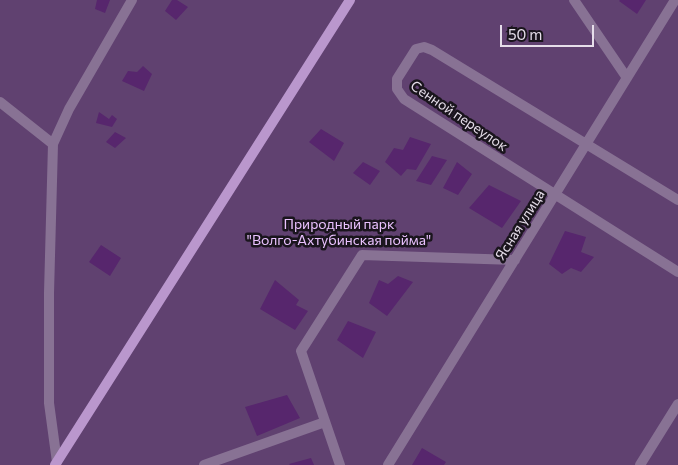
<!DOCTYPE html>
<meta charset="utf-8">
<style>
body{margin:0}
#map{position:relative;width:678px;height:465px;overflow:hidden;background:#362a3c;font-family:Commissioner,sans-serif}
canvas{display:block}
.scale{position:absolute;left:500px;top:25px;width:94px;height:22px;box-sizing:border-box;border:2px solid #e6deea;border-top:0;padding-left:6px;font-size:15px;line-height:18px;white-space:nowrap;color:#e6deea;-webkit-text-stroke:4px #1a151d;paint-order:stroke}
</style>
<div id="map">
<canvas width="678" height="465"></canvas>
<div class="scale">50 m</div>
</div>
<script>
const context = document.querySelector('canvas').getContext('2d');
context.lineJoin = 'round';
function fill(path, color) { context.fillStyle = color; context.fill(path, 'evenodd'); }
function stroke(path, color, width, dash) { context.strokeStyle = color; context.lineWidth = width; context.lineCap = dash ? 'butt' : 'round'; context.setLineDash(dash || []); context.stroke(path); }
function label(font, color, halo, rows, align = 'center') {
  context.font = font + ' Commissioner,sans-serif'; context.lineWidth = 5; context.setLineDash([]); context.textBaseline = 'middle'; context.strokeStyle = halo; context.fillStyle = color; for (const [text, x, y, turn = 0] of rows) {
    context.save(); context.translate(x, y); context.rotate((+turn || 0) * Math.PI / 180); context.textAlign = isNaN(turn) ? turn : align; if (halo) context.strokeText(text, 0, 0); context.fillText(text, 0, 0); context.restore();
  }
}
const green = new Path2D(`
 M0 0H678V465H0Z`);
const building = new Path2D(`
 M97 0H110L105 13 95 9Z
 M172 0H177L188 7 176 20 165 11Z
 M620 0H646L637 14 619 1Z
 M143 66 152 74 144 91 122 81 128 71 137 72Z
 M99 112 109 119 112 115 117 119 112 127 96 123Z
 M321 129 344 143 334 161 309 142Z
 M115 132 126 138 115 148 106 142Z
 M410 137 431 144 416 170 407 169 401 176 385 162 394 148 403 150Z
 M432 156 447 160 431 185 416 181Z
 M363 162 380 171 370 185 353 173Z
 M457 162 472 174 458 195 443 188Z
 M489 185 521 201 502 228 469 208Z
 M565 231 586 237 581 252 594 257 581 272 571 268 562 274 549 264Z
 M101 245 121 258 110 276 89 262Z
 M398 276 413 282 387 316 369 303 379 280 388 284Z
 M275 280 299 300 296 305 308 311 295 330 260 309Z
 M348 321 376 332 363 358 337 340Z
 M287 395 300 418 257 436 245 407Z
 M422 448 446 462 444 465H412Z
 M311 458 314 465H290L289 464Z`);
const street = new Path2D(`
 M574 0 627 78
 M0 102 53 144 49 293V403L57 462
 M53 144 69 109 132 0
 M678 200 432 50 424 47 416 49 397 79V89L404 99 678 272
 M204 465 325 422
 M340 465 301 351 362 255 515 260
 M388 465 675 0
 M640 465 678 404`);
const secondary = new Path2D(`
 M55 465 350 0`);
const streetNames = [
 ["Сенной переулок",459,116,34],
 ["Ясная улица",520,225,-58]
];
const parkNames = [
 ["Природный парк",339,224],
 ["\"Волго-Ахтубинская пойма\"",339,240]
];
fill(green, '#604170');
fill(building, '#57266d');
stroke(street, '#887294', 10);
stroke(secondary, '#ba97cd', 10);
label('14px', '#e6deea', '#1a151d', streetNames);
label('14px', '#eac2ff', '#1a151d', parkNames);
</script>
